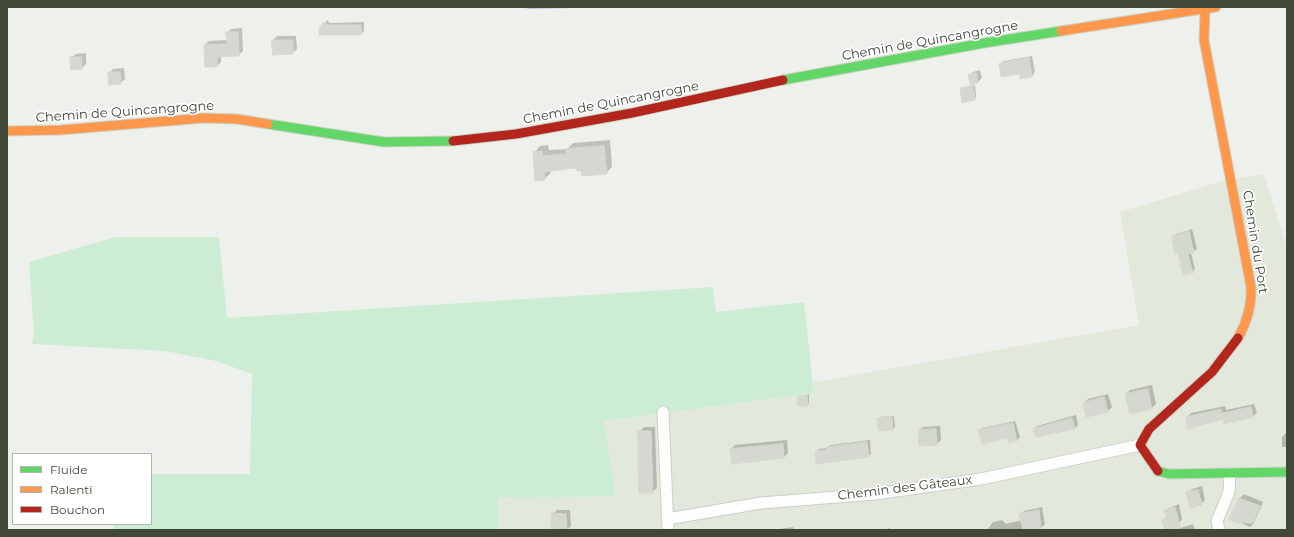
<!DOCTYPE html>
<meta charset="utf-8">
<style>
body{margin:0}
#map{position:relative;width:1294px;height:537px;overflow:hidden;background:#eef1eb;font-family:Montserrat,sans-serif}
canvas{display:block}
.frame{position:absolute;inset:0;border:8px solid #404837;pointer-events:none}
.legend{position:absolute;left:12px;top:453px;width:140px;height:72px;box-sizing:border-box;background:#fff;border:1px solid #b3b6af;margin:0;padding:5px 7px;list-style:none;font-size:12px;color:#404837}
.legend li{display:flex;align-items:center;gap:8px;height:20px}
.legend b{width:20px;border:1px solid #b3b6af}
</style>
<div id="map">
<canvas width="1294" height="537"></canvas>
<div class="frame"></div>
<ul class="legend">
<li><b style="height:5px;background:#63d668"></b>Fluide</li>
<li><b style="height:5px;background:#ff974d"></b>Ralenti</li>
<li><b style="height:5px;background:#b3261e"></b>Bouchon</li>
</ul>
</div>
<script>
const context = document.querySelector('canvas').getContext('2d');
context.lineJoin = 'round';
function fill(path, color) { context.fillStyle = color; context.fill(path, 'evenodd'); }
function stroke(path, color, width, dash) { context.strokeStyle = color; context.lineWidth = width; context.lineCap = dash ? 'butt' : 'round'; context.setLineDash(dash || []); context.stroke(path); }
function label(font, color, halo, rows, align = 'center') {
  context.font = font + ' Montserrat,sans-serif'; context.lineWidth = 3.5; context.setLineDash([]); context.textBaseline = 'middle'; context.strokeStyle = halo; context.fillStyle = color; for (const [text, x, y, turn = 0] of rows) {
    context.save(); context.translate(x, y); context.rotate((+turn || 0) * Math.PI / 180); context.textAlign = isNaN(turn) ? turn : align; if (halo) context.strokeText(text, 0, 0); context.fillText(text, 0, 0); context.restore();
  }
}
const residential = new Path2D(`
 M1264 174 1287 248V530H499L497 498 616 496 604 421 814 393V382L1139 325 1120 212 1222 181Z`);
const green = new Path2D(`
 M115 237H219L227 318 713 287 716 312 804 302 814 393 604 421 616 496 498 498 499 530H114L115 524H151V474H250L252 374 216 361 165 351 32 344 34 333 29 262Z`);
const water = new Path2D(`
 M519 7H619L530 9Z`);
const shadow = new Path2D(`
 M536 7H558L557 8Z
 M327 20 330 23 364 22V31L361 34H320Z
 M242 28 243 51 239 55 221 56V62L217 66 205 45 209 41 227 40V33L231 29Z
 M277 36H296L297 49 292 53 273 40Z
 M86 53V64L82 68 71 58 76 54Z
 M1032 56 1035 72 1032 76 1021 77 1020 73 1000 64 1004 61Z
 M124 68 125 79 120 83 109 73 113 69Z
 M980 70 982 78 978 82 971 84 969 76 973 72Z
 M975 85 976 97 974 99 961 88Z
 M610 140 612 167 606 173 582 170 577 167 550 170 551 173 544 179 534 153 540 146 548 145 549 150 567 149 573 143Z
 M1192 229 1197 249 1191 253 1195 269 1192 272 1179 252 1173 237 1176 234Z
 M1152 385 1156 404 1152 408 1130 413 1126 394 1130 390Z
 M809 394V403L808 405 798 398Z
 M1108 394 1112 407 1108 411 1084 403 1088 399Z
 M1254 404 1257 413 1253 416 1187 417 1191 413 1225 406 1226 410Z
 M1076 415 1078 425 1075 428 1036 436 1034 429 1037 426Z
 M894 416 895 427 893 429 879 430 878 419 879 417Z
 M1015 421 1020 437 1017 440 1010 442 1008 437 980 431 982 428Z
 M940 426 941 440 937 444 919 431 923 427Z
 M644 427H655L657 488 652 492 640 432Z
 M1286 433 1287 447H1282V437Z
 M787 440 788 453 784 457 731 449 735 445Z
 M870 440 871 454 868 456 816 452 819 449 828 448 830 445Z
 M1202 486 1205 500 1201 504 1187 493 1192 489Z
 M1244 494 1263 502 1254 523 1250 527 1231 519 1240 498Z
 M1179 504 1182 519 1179 523 1163 520 1167 517 1165 511 1169 508Z
 M1042 507 1045 524 1041 528 1029 530H987L993 522 1002 520 1006 524 1022 520 1020 515 1024 511Z
 M1287 509V522L1286 510Z
 M557 510H570L571 526 567 530 553 514Z
 M1193 524 1195 530H1178L1180 528Z
 M793 527 794 530H778L779 529Z
 M890 528V530H882Z
 M603 529H620V530H602Z`);
const building = new Path2D(`
 M324 22 327 25H361V35H319V29Z
 M226 32H238L239 56 217 57V67H205L204 45 227 44Z
 M272 40H293V54L273 55Z
 M70 57H82V69L71 70Z
 M1029 58 1032 77 1020 79 1019 74 1001 77 999 64Z
 M108 72H120L121 84 109 85Z
 M976 73 978 83 970 85 968 75Z
 M973 86 975 100 962 103 960 88Z
 M604 146 607 174 582 176 581 171H577L576 168 567 169 544 172 545 180 535 181 533 152 542 151 543 156 566 154V149Z
 M1189 231 1194 253 1188 254 1193 273 1183 275 1178 253 1175 254 1172 237Z
 M1148 389 1152 409 1130 414 1125 394Z
 M807 395 808 406H798L797 397Z
 M1104 397 1108 412 1086 417 1083 403Z
 M1251 407 1253 417 1224 424 1223 419 1188 429 1186 417 1221 409 1222 413Z
 M892 417 893 430 878 431 877 418Z
 M1072 418 1075 429 1035 437 1033 429Z
 M1013 423 1017 441 1009 443 1007 438 982 444 978 430Z
 M936 429 937 445 919 446 918 430Z
 M638 431H651L653 493H639Z
 M867 442 869 457 816 464 815 451 827 450V447Z
 M783 444 784 458 732 464 730 449Z
 M1198 490 1202 505 1190 508 1186 492Z
 M1239 498 1260 506 1253 523H1237L1229 520Z
 M1175 507 1181 530H1165L1162 520 1167 519 1164 511Z
 M1039 510 1041 529 1023 530 1019 514Z
 M552 513 566 514 567 530H551Z`);
const street = new Path2D(`
 M663 412 668 530
 M667 519 761 503 875 494 981 479 1140 445
 M1219 530 1217 521 1229 492 1230 474`);
const fast = new Path2D(`
 M783 80 984 43 1061 31
 M268 124 384 142 453 141
 M1158 471 1169 474 1287 472`);
const slow = new Path2D(`
 M1205 10 1204 40 1251 287C1252 306 1247 322 1238 338
 M1061 31 1216 7
 M7 131 60 130 204 118 237 119 268 124`);
const jam = new Path2D(`
 M453 141 516 134 632 113 783 80
 M1158 471 1140 445 1149 429 1212 372 1238 338`);
const streetNames = [
 ["Chemin de Quincangrogne",930,41,-10],
 ["Chemin de Quincangrogne",611,103,-11],
 ["Chemin de Quincangrogne",125,112,-4],
 ["Chemin du Port",1255,242,81],
 ["Chemin des Gâteaux",905,488,-7]
];
fill(residential, '#e2e9dc');
fill(green, '#ccedd4');
fill(water, '#c8bbef');
fill(shadow, '#0003');
fill(building, '#d4d8d0');
stroke(building, '#d5d9d1', 1);
stroke(street, '#cccfc8', 13);
stroke(fast, '#cbd4c5', 11);
stroke(slow, '#cbd4c5', 11);
stroke(jam, '#cbd4c5', 11);
stroke(street, '#fcfdfc', 11);
stroke(fast, '#63d668', 9);
stroke(slow, '#ff974d', 9);
stroke(jam, '#b3261e', 9);
label('13px', '#404837', '#fff', streetNames);
</script>
